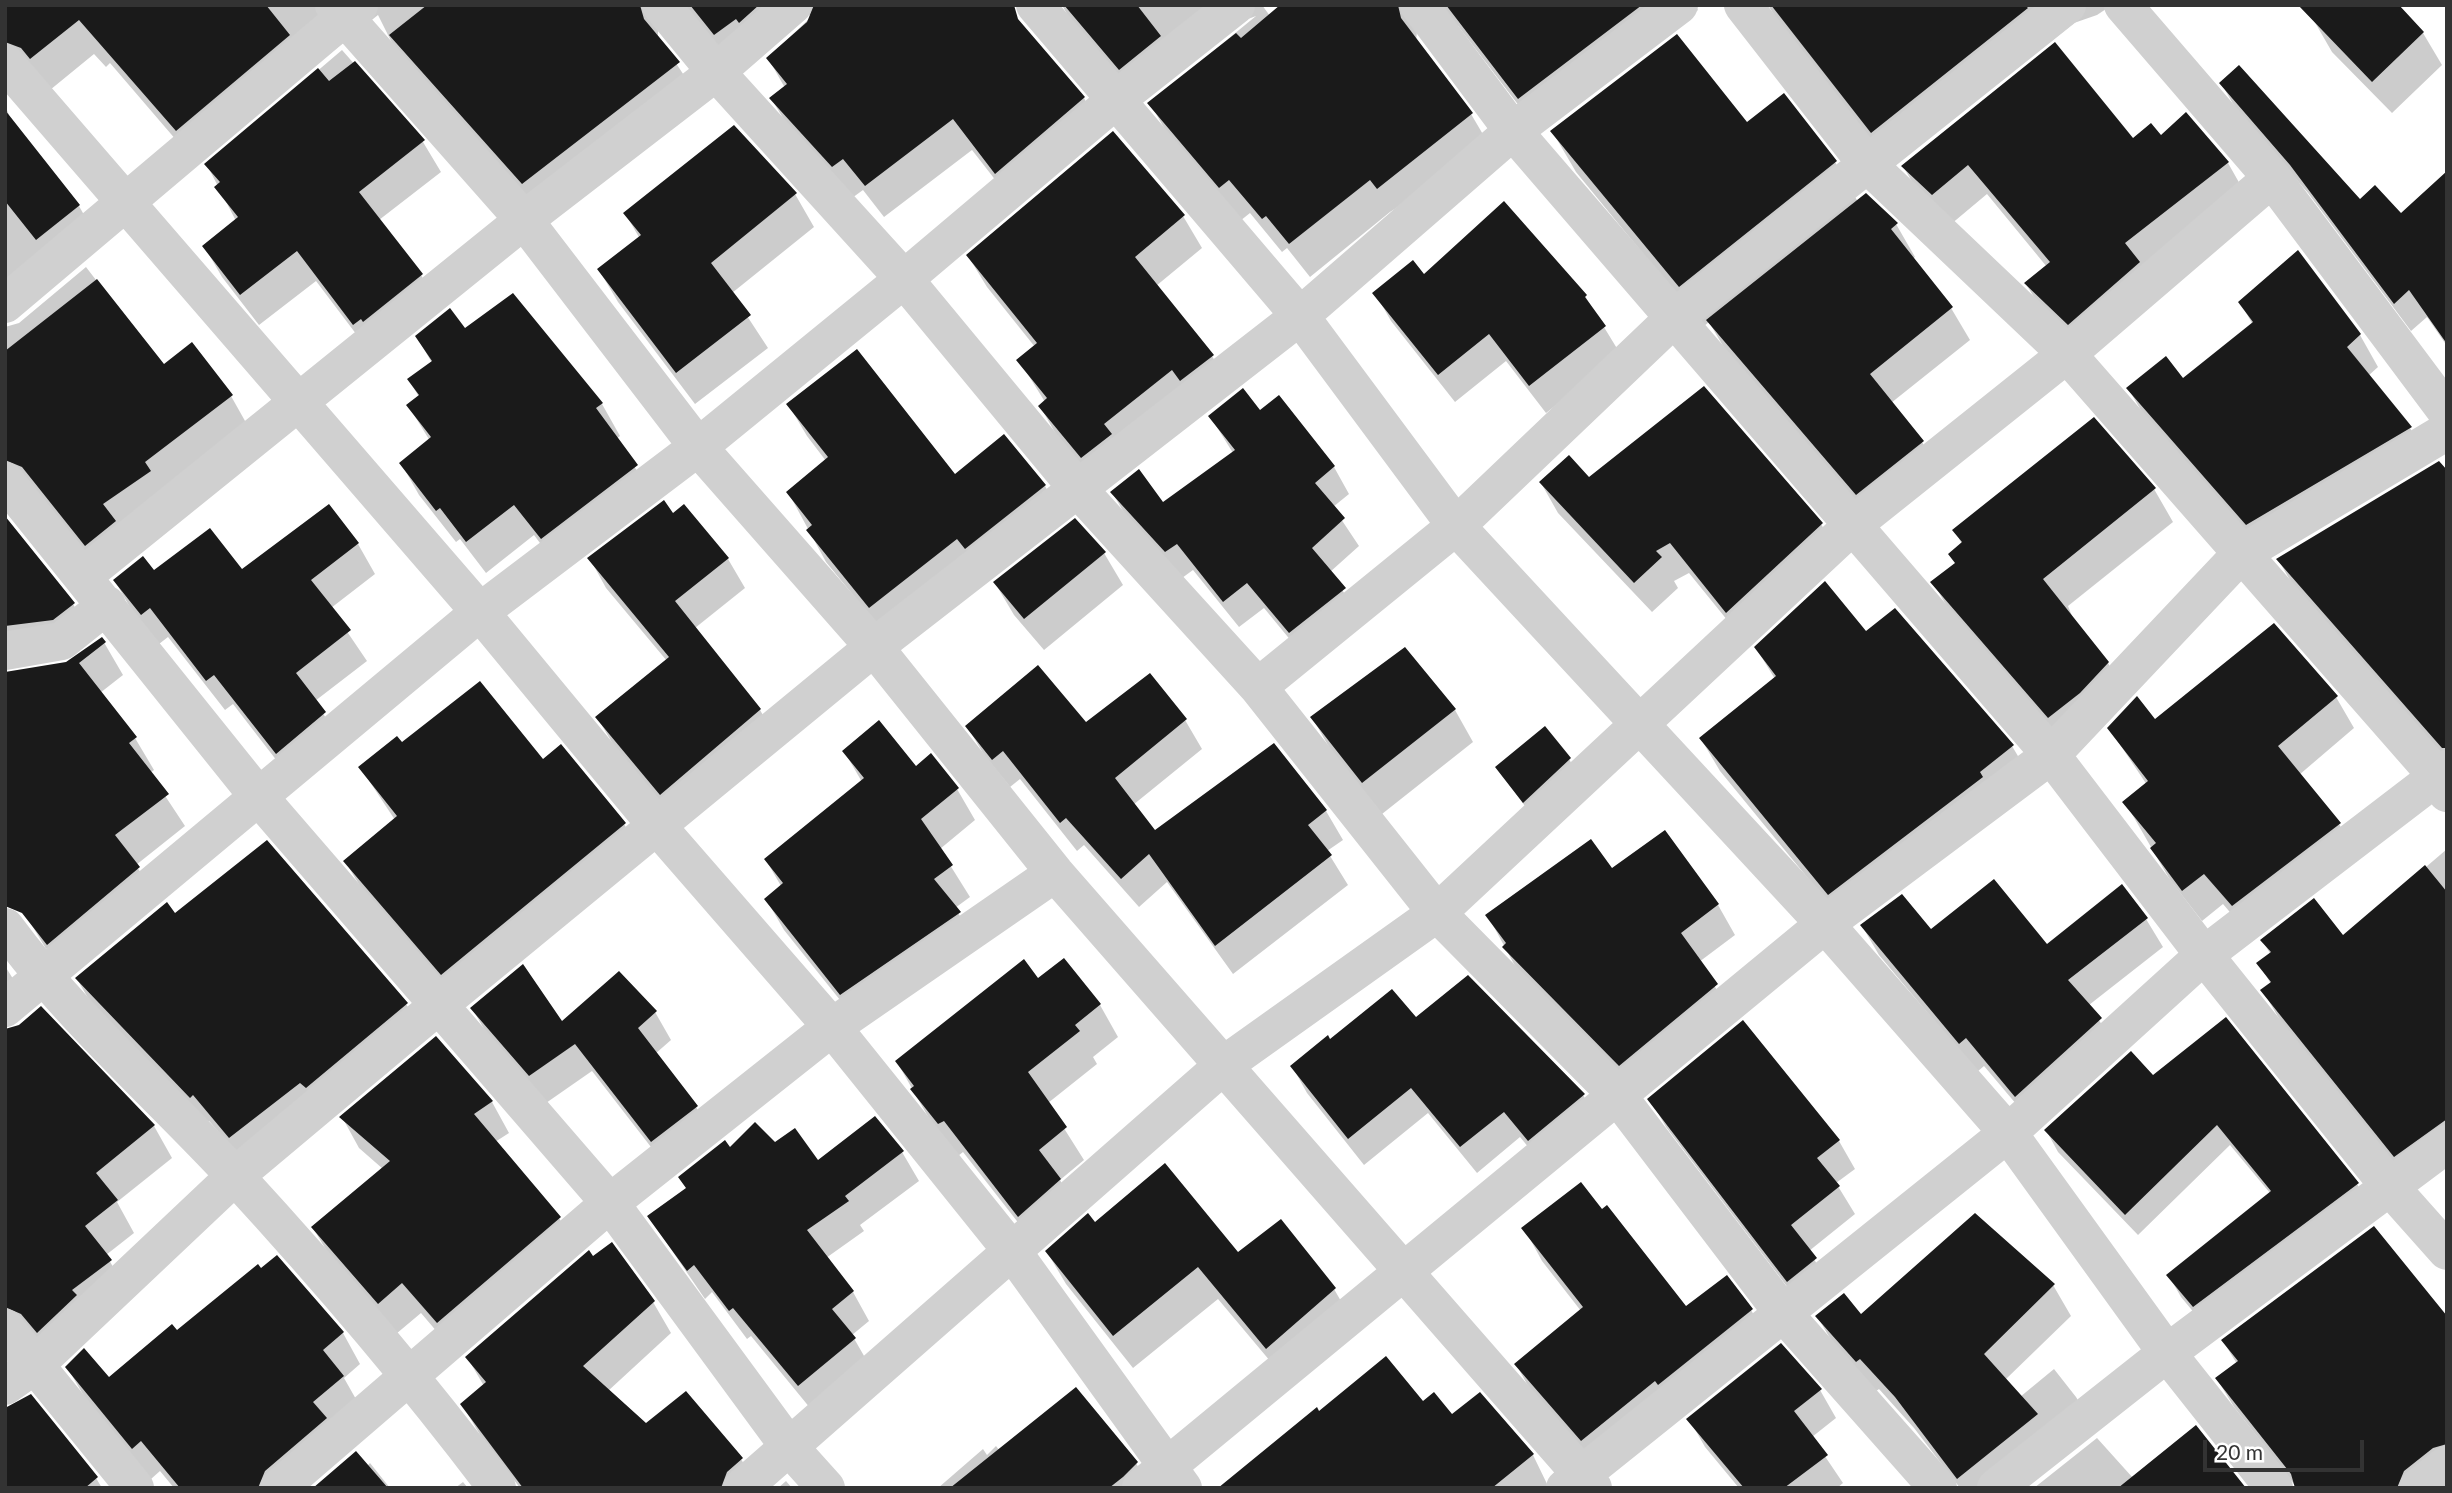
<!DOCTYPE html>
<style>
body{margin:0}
#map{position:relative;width:2452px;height:1493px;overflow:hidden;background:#fff;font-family:Lato,sans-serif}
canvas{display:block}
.frame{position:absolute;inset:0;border:7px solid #333;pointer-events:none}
.scale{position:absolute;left:2203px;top:1440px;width:161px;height:32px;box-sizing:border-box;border:4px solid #333;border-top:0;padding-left:9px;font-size:21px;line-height:24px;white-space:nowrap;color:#333;-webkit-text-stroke:5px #fff;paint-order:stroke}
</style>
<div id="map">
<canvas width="2452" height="1493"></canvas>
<div class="frame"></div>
<div class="scale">20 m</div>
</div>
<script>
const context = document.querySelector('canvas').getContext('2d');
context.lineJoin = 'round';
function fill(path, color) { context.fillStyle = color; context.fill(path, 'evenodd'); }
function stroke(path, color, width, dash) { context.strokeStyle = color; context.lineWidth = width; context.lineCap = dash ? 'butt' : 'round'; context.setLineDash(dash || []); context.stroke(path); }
const shadow = new Path2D(`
 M10 5H988L1017 19 1084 98 1102 130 1014 204 972 150 884 217 863 190 852 198 790 130 771 98 785 88 768 58 813 15H808L735 67 658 29V36L697 95 541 215 396 51 378 15 195 162 110 63 106 67 94 54 50 90 5 83V9Z
 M1062 5H1262L1270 16 1369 5H1695L1698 10 1539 132 1458 26 1417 32 1416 41 1471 114 1491 148 1390 212 1310 277 1287 248 1282 252 1250 213 1240 221 1169 137 1150 103 1256 16 1243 21 1140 103 1073 25Z
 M1768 5H2112L2097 15 2074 23 1892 168 1780 25Z
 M2313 19 2423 33 2442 65 2392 113 2332 52Z
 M342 50 423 142 441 172 379 220 421 275 439 306 372 355 316 281 259 325 222 277 204 246 236 221 207 165Z
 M2221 83 2359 201 2401 215 2447 173V346L2427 317 2411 331 2308 193 2237 111Z
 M5 105 11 120 79 206 97 238 5 324Z
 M1747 124 1835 162 1858 202 1866 195 1896 224 1915 257 1912 259 1951 308 1970 340 1891 403 1922 442 1941 474 1875 526 1727 353 1709 322 1703 327 1576 172 1552 131Z
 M734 127 795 194 814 227 732 293 768 348 695 404 618 302 599 270 640 239 625 213Z
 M2160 137 2228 163 2245 193 2086 354 2044 314 2026 284 2047 267 1987 194 1950 225 1920 196 1903 166Z
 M1183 216 1202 248 1156 286 1212 356 1231 388 1100 489 1058 438 1040 406 1045 402 1019 360 1035 347 987 287 968 256Z
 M86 267 163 367 231 396 249 428 105 577 5 501V327L19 323Z
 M1424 276 1585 296 1621 355 1546 413 1506 361 1455 402 1391 321 1375 293Z
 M2240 302 2360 335 2378 367 2368 376 2410 428 2429 460 2266 557 2147 421 2128 388 2183 380 2253 325Z
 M464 330 602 404 620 436 616 439 655 498 560 570 534 535 486 573 460 539 456 542 419 495 401 463 430 441 408 405 419 397 409 380 432 363 417 337Z
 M1279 398 1334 467 1349 494 1333 507 1359 546 1330 572 1359 615 1306 659 1264 608 1239 627 1193 570 1182 578 1127 518 1112 492 1163 505 1233 453 1210 416 1260 412Z
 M788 404 955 476 1003 436 1045 486 1063 518 888 638 826 562 788 492 826 461 807 436Z
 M2093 420 2154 489 2173 522 2068 606 2074 621 2108 663 2126 695 2067 749 1951 614 1933 582 1956 564 1962 544 1955 531Z
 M2447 473V762L2296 591 2278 559Z
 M1589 480 1821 524 1839 555 1745 642 1689 573 1674 581 1678 588 1652 612 1558 513 1541 483Z
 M673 516 728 559 745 588 695 628 760 710 777 739 678 823 614 746 597 717 667 661 606 588 590 559Z
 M5 519 73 604 92 636 10 666 5 672Z
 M358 544 375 574 331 608 367 661 315 701 342 743 294 783 233 704 225 710 168 637 159 644 132 611 115 581 153 572H242Z
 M1104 553 1123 585 1044 650 1014 615 995 583Z
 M1865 633 2012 746 2031 778 1847 926 1720 771 1701 739 1775 679 1756 648Z
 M102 639 123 675 100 693 135 738 154 770 150 773 185 826 136 865 157 900 46 949 27 917 67 664Z
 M1405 649 1455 710 1473 742 1382 814 1330 749 1312 717Z
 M2336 697 2354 728 2299 775 2339 824 2357 855 2251 937 2223 904 2202 921 2170 880 2125 802 2147 785 2109 728Z
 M1185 720 1202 749 1133 805 1154 832 1274 745 1326 811 1343 840 1327 851 1348 885 1233 974 1167 882 1139 907 1084 845 1077 851 1020 779 1010 787 984 755 967 726Z
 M402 745 543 761 624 824 643 856 461 1006 364 893 345 861 395 820 360 767Z
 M844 751 916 768 957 789 975 820 940 849 970 897 955 908 977 944 860 1025 784 930 766 899 781 886 766 860 862 782Z
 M1569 759 1578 775 1533 817 1497 768Z
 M1665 832 1718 905 1735 935 1699 962 1733 1015 1637 1094 1521 977 1488 916 1612 870Z
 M2447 849V1161L2413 1187 2281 1022 2263 991 2271 984 2259 964 2271 955 2262 940 2343 938Z
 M175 916 406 1004 422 1030 246 1164 209 1121 206 1123 92 1005 77 979Z
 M2146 919 2163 947 2089 1005 2117 1048 2033 1124 1984 1066 1977 1072 1879 955 1862 926 2047 946Z
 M1064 960 1100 1005 1118 1037 1093 1057 1097 1064 1048 1103 1084 1160 1060 1180 1078 1212 1038 1248 963 1152 958 1156 931 1122 897 1062 1038 980Z
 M5 966 30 1006 5 1029Z
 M472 1008 562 1024 655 1012 671 1040 655 1054 696 1107 712 1134 668 1169 592 1071 546 1103 488 1036Z
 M41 1009 154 1126 172 1158 117 1202 134 1233 106 1255 128 1292 90 1322 5 1348V1031H10Z
 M1416 1020 1583 1095 1599 1121 1544 1166 1520 1137 1477 1173 1428 1113 1364 1165 1307 1093 1292 1066 1330 1041Z
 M1743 1022 1839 1141 1855 1169 1836 1183 1855 1214 1809 1251 1831 1287 1804 1309 1666 1127 1650 1099Z
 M436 1038 492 1102 509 1133 495 1142 559 1218 577 1248 455 1353 421 1313 396 1334 331 1258 313 1228 383 1169 359 1148 342 1117Z
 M2153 1077 2357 1184 2369 1205 2206 1327 2181 1297 2169 1276 2270 1193 2230 1145 2138 1235 2058 1152 2046 1130Z
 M775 1144 818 1162 902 1152 919 1181 860 1225 864 1231 826 1258 853 1292 869 1321 852 1335 871 1368 815 1414 751 1336 747 1339 712 1292 705 1299 649 1217 687 1189 730 1149Z
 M1095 1225 1238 1254 1334 1289 1353 1322 1286 1380 1218 1299 1133 1368 1066 1284 1047 1252Z
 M1524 1228 1686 1309 1727 1278 1751 1310 1770 1343 1600 1472 1534 1397 1516 1364 1581 1311 1542 1261Z
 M2053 1285 2071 1316 2005 1380 2020 1397 2054 1369 2076 1397 2094 1427 2019 1488H1960L1914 1428 1879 1389 1875 1392 1835 1347 1817 1316 1861 1317Z
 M653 1302 671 1333 608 1391 646 1425 741 1459 758 1488H520L480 1435 462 1404 484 1386 467 1357Z
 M2447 1318V1479L2435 1488H2297L2234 1407 2217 1379 2237 1364 2223 1341Z
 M177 1332 343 1333 360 1364 344 1378 361 1408 302 1488H174L160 1471 151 1479 85 1398 67 1367 108 1380Z
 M1820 1390 1836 1418 1812 1437 1843 1483 1837 1488H1739L1705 1447 1689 1419Z
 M1479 1394 1533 1455 1549 1488H1248L1423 1404 1452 1416Z
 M2097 1438 2133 1478 2244 1488H2034Z
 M996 1446 999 1450 1136 1463 1150 1488H938L983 1449 987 1455Z
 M370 1463 390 1488H315L367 1466Z
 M96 1478 102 1488H5Z
 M786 1481 792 1488H778Z
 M463 1482 468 1488H455Z`);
const building = new Path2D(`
 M5 5H266L290 35 176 131 79 20 30 59 21 48 5 42Z
 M427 5H640L644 19 680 62 522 184 389 35Z
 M690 5H759L739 23 736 19 714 35Z
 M814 5H1014L1018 19 1085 97 995 174 953 119 865 186 843 159 832 167 769 98 787 84 766 58 807 22Z
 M1064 5H1137L1161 36 1119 70Z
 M1280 5H1398L1401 18 1473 113 1377 189 1370 180 1289 244 1266 216 1262 219 1229 180 1219 188 1147 103 1236 33 1241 38Z
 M1446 5H1642L1518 99Z
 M1771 5H2025L2028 8 1871 133Z
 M2298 5H2399L2424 32 2372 82Z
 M1677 34 1747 122 1784 93 1837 161 1679 287 1550 131Z
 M2055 42 2133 138 2151 123 2161 135 2186 112 2229 162 2125 243 2140 262 2068 325 2024 283 2050 262 1968 165 1932 195 1901 166Z
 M355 61 425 140 359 192 423 274 363 322 361 319 353 325 297 251 240 295 202 246 238 217 214 187 220 182 204 164 318 68 329 81Z
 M2239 65 2360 199 2375 185 2401 213 2447 171V344L2409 290 2394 304 2290 165 2219 83Z
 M5 110 80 205 36 240 5 201Z
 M734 125 797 193 711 263 751 315 676 373 597 269 641 235 623 213Z
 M1113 131 1185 215 1135 257 1214 355 1180 381 1172 370 1104 424 1112 434 1081 458 1038 406 1047 398 1016 360 1037 343 966 255Z
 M1866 193 1898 223 1891 229 1953 307 1870 374 1924 441 1856 495 1706 320Z
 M1504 201 1587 295 1585 297 1606 326 1529 386 1489 334 1438 375 1372 293 1413 260 1424 274Z
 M2298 250 2361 334 2347 347 2412 427 2246 525 2126 388 2166 356 2183 378 2253 322 2238 302Z
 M97 279 164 364 192 342 233 395 145 462 151 471 103 504 116 521 85 546 22 467 5 460V351Z
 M513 293 603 403 596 408 638 465 541 539 514 505 466 542 440 508 436 511 399 463 431 437 406 405 419 395 407 379 432 361 415 336 450 308 465 328Z
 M857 349 955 474 1004 434 1046 485 965 549 957 539 869 608 806 530 812 525 786 492 828 457 786 404Z
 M1704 386 1823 523 1726 613 1670 543 1656 551 1662 557 1634 583 1539 482 1569 455 1589 477Z
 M1243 388 1260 410 1279 395 1335 466 1315 483 1345 518 1312 548 1346 588 1289 633 1247 583 1223 602 1177 544 1165 552 1110 492 1139 469 1163 502 1235 450 1208 416Z
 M2094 417 2156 488 2043 579 2109 662 2080 693 2048 718 1930 582 1955 563 1948 554 1962 542 1952 530Z
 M2439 461 2447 470V748H2442L2276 559Z
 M664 500 673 513 684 504 729 558 675 601 761 709 660 795 595 717 669 657 587 558Z
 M329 504 359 543 311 580 351 630 296 673 326 712 276 754 214 675 206 681 150 608 141 615 113 580 143 556 154 570 210 528 242 569Z
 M5 516 75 603 53 620 5 626Z
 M1075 518 1106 552 1024 619 993 582Z
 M1825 581 1866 631 1895 608 2014 745 1980 772 1983 777 1828 895 1699 738 1776 676 1754 647Z
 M2274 623 2338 696 2278 746 2341 823 2232 906 2204 874 2182 891 2150 848 2156 843 2122 802 2148 781 2107 728 2137 696 2155 719Z
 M102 637 106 642 79 663 137 737 129 743 169 794 115 835 140 867 47 945 22 913 5 906V672L66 662Z
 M1405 647 1456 709 1362 783 1310 717Z
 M1038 665 1086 722 1150 673 1187 719 1115 778 1155 830 1274 743 1327 810 1308 825 1332 855 1215 946 1149 854 1121 879 1066 818 1060 823 1003 751 992 760 965 726Z
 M480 681 543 759 561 744 626 823 441 975 343 861 397 816 358 767 397 736 402 742Z
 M879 720 916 766 931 753 959 788 921 819 953 865 934 879 961 912 840 995 764 899 783 883 764 859 864 778 842 751Z
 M1545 726 1571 758 1523 803 1495 767Z
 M1665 830 1719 904 1681 933 1718 984 1619 1066 1502 947 1506 943 1485 915 1591 839 1612 868Z
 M267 840 408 1003 306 1088 300 1083 229 1138 193 1095 190 1098 75 978 167 902 175 913Z
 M2425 865 2447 892V1119L2394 1157 2260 990 2271 982 2256 963 2271 952 2260 940 2314 898 2343 935Z
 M1994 879 2047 944 2122 884 2148 918 2068 980 2102 1018 2015 1097 1966 1038 1959 1044 1860 925 1902 894 1931 929Z
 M1064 958 1101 1004 1075 1025 1080 1031 1028 1072 1067 1127 1039 1150 1061 1179 1018 1217 944 1121 938 1124 910 1089 914 1086 895 1061 1024 959 1038 978Z
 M523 964 562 1021 619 971 657 1011 638 1028 698 1106 651 1142 575 1044 529 1076 470 1008Z
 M1468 975 1585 1094 1528 1141 1504 1112 1460 1147 1411 1088 1348 1139 1290 1066 1328 1035 1330 1039 1392 989 1416 1017Z
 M41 1006 155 1125 96 1173 118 1200 85 1226 112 1260 72 1290 77 1295 37 1333 21 1314 5 1307V1029L19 1025Z
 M2226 1017 2359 1183 2193 1307 2166 1275 2271 1191 2217 1125 2125 1215 2044 1130 2131 1051 2153 1075Z
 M1743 1020 1840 1140 1817 1158 1840 1186 1791 1225 1817 1258 1787 1282 1647 1099Z
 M436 1036 493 1101 474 1114 561 1217 437 1323 402 1283 378 1304 311 1227 390 1161 339 1117Z
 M875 1116 904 1151 845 1196 849 1201 807 1230 854 1291 832 1309 856 1338 798 1386 733 1308 729 1311 694 1265 687 1271 647 1216 686 1188 678 1177 725 1140 730 1147 755 1122 775 1142 795 1128 818 1160Z
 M1165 1163 1238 1252 1281 1219 1336 1288 1266 1349 1198 1267 1113 1336 1045 1251 1088 1213 1095 1222Z
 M1581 1182 1602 1209 1607 1205 1686 1306 1727 1275 1753 1309 1658 1385 1655 1381 1581 1441 1514 1364 1583 1307 1521 1228Z
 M1975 1213 2055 1284 1984 1354 2038 1414 1957 1479 1895 1397 1860 1359 1856 1362 1815 1316 1844 1293 1861 1314Z
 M2374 1226 2447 1316V1444L2433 1448 2404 1471 2397 1488H2295L2291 1474 2215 1378 2238 1361 2221 1340Z
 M612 1242 655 1301 583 1366 646 1423 686 1391 743 1458 727 1472 721 1488H523L460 1404 486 1382 465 1357 589 1250 593 1256Z
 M277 1255 344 1332 323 1350 344 1376 313 1402 327 1418 265 1471 258 1488H180L141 1441 132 1449 65 1367 84 1348 109 1377 172 1324 177 1330 258 1264 261 1268Z
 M1781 1343 1822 1389 1794 1411 1828 1455 1784 1488H1744L1686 1419Z
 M1386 1356 1423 1401 1434 1392 1452 1414 1480 1392 1534 1454 1492 1488H1218L1317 1407 1319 1411Z
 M1076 1387 1138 1462 1123 1477 1109 1488H950Z
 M31 1394 98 1477 85 1488H5V1408Z
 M2196 1425 2246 1488H2118Z
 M356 1451 388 1488H313Z`);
const minor = new Path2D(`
 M334 5 524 220 698 447 874 647 1055 873 1593 1488
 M661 5 716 72 904 279 1077 488 1258 687 1437 913 1617 1095 1783 1313 1938 1488
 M1035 5 1300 316 1456 526 1825 924 2008 1133 2167 1353 2274 1488
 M1419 5 1513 131 2051 755 2204 955 2390 1187 2447 1251
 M1743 5 1866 163 2067 354 2437 776 2447 793
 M2123 5 2272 178 2447 412
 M5 63 480 612 657 826 832 1027 1012 1251 1183 1488
 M5 304 359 5
 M5 481 258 796 610 1203 790 1448 826 1488
 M83 576 524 220 716 72 793 5
 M5 651 62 641 107 605
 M1258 687 1456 526 1673 319 2067 5
 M5 927C72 1018 158 1093 235 1176 327 1276 415 1379 497 1488
 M5 1008 480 612 698 447 904 279 1117 99 1236 5
 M5 1328 135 1488
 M5 1386 36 1364 235 1176 440 1004 874 647 1300 316 1513 131 1679 5
 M279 1488 610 1203 832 1027 1055 873
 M742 1488 1225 1064 1437 913 1854 524 2067 354 2272 178
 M1141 1488 1825 924 2051 755 2241 554 2447 431
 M1565 1488 2008 1133 2204 955 2447 769
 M1996 1488 2167 1353 2447 1144
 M2418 1488 2447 1465`);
fill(shadow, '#0003');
fill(building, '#1a1a1a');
stroke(minor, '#d0d0d0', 38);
</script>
